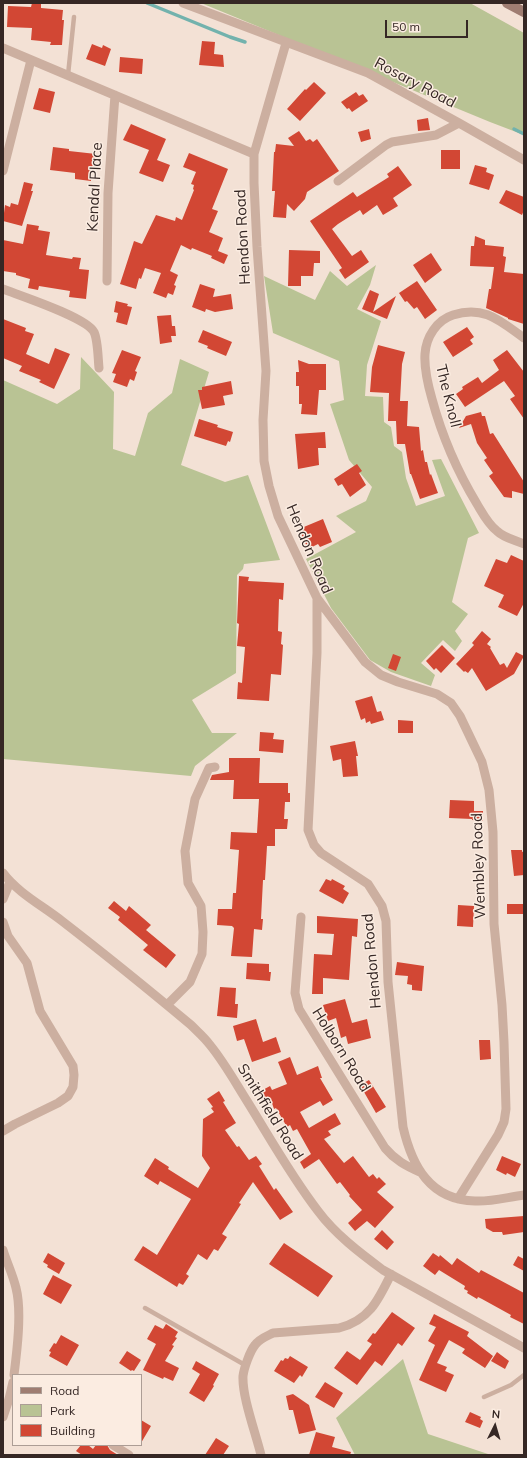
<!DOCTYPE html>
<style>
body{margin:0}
#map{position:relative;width:527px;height:1458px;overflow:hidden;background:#f3e1d5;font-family:Mulish,sans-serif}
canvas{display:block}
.frame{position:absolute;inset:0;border:4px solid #352724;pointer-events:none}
.legend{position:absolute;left:12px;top:1374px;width:130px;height:72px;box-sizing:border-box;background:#fbece1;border:1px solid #ac9d95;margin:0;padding:5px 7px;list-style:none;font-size:12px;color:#352724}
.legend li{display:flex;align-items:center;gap:8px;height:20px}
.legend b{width:20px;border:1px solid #ac9d95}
.north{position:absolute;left:475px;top:1406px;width:40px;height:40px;-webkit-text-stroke:3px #fbece1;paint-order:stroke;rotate:5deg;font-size:11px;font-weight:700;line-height:16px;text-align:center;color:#352724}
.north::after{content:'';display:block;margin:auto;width:14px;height:18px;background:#352724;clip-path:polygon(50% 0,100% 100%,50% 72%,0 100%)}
.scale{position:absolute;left:385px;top:20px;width:83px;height:18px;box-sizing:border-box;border:2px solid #352724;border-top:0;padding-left:5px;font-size:12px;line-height:14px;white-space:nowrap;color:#352724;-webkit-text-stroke:3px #fbece1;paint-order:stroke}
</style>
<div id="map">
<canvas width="527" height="1458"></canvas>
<div class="frame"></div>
<ul class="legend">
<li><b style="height:5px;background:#9f7d72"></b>Road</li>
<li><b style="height:11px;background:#b9c394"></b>Park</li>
<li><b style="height:11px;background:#d24734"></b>Building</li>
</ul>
<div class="north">N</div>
<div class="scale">50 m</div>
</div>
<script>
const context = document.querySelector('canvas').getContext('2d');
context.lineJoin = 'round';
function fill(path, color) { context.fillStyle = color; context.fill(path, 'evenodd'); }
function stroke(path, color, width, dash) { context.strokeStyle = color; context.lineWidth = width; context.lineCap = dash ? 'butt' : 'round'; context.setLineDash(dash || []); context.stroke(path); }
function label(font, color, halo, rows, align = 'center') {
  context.font = font + ' Mulish,sans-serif'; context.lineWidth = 3; context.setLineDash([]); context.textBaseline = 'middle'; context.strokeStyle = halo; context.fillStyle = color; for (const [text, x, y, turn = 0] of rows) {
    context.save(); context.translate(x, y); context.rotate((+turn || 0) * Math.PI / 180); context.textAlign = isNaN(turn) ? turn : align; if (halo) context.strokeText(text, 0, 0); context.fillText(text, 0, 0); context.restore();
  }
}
const green = new Path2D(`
 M201 3H470L524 33V135L490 122Z
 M376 265 370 285 357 309 381 321 367 365 365 396 383 397 384 422 391 427 394 446 402 452 406 478 416 506 445 496 432 460 441 459 479 533 468 538 452 602 468 614 455 631 462 641 455 651 443 640 421 663 435 675 431 686 391 672 370 660 331 608 306 559 356 532 336 516 366 501 372 487 349 460 330 404 344 400 339 361 273 333 264 276 315 300 330 271 347 286Z
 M81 357 114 392 113 449 135 456 148 413 172 393 180 359 209 372 181 465 225 482 248 475 280 560 244 564 243 569 237 575 236 673 192 700 212 733H237L195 766 191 776 3 759V380L57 404 80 389Z
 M403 1359 428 1434 491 1455H355L336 1418Z`);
const stream = new Path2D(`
 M147 3 230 37 245 42
 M514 129 524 134`);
const building = new Path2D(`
 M32 3H41V8L63 10 62 20H64L62 45H50L51 42 31 40 32 28 7 27 8 6 31 7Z
 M202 41 215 42 214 54 223 55 224 67 199 65Z
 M92 44 102 48 103 45 111 49 105 66 86 59Z
 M120 57 143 59 142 74 119 72Z
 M314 82 326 93 300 121 287 109 305 89 306 90Z
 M39 88 55 92 50 113 33 109Z
 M356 92 359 96 363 94 368 101 352 112 349 108 347 109 341 102Z
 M428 118 430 130 418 131 417 120Z
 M131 124 166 139 157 160 170 165 163 182 139 173 149 150 123 140Z
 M369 129 371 139 361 142 358 132Z
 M299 131 306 141 310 139 313 142 317 139 339 171 307 192 305 199 294 211 287 204 286 218 273 217 275 191H272L274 152H275L276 144 294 146 288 138Z
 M53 147 69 149V151L96 154 95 167 92 166 91 181 75 179V173L50 170Z
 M441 150H460V169H441Z
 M189 153 228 169 212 209 218 211 209 232 223 238 218 251 228 255 224 264 211 258 212 256 192 248 191 250 181 245 170 271 178 275 174 285 176 286 173 295 168 293 166 298 153 293 161 273 145 268 141 279 139 278 136 289 120 284 134 241 142 244 156 215 175 221 176 217 182 220 194 190 193 189 194 185 191 184 196 172 183 167Z
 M475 165 487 168 486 172 494 175 489 190 469 184Z
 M398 166 412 185 393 198 398 206 383 215 377 205 363 215 360 210 338 224 332 229 352 256 361 250 369 262 345 279 339 270 342 268 310 221 353 192 357 197 389 177 387 174Z
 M24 182 33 184 31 191H33L22 226 3 221 5 205 10 207 11 203 18 205Z
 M506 190 524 197V210L522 215 499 203Z
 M27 224 39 226 38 230 50 232 46 255 72 259 73 257 81 258 79 269 89 270 86 299 69 297 70 291 39 286 38 290 28 288 30 279 16 275V273L3 271V240L23 244Z
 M475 236 485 240V245L504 247 503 256 506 257 504 272 524 274V324L508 319V318L486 308 489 289H491L494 267 470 266 471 246H474Z
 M289 250 320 251V263H314L313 276H301V286H288Z
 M431 253 442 270 425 283 413 265Z
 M417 281 437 310 425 319 417 307 414 309 407 301 405 302 399 293Z
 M200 284 215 289 213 297 231 294 233 309 215 312 206 309 205 312 192 307Z
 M370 290 379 294 373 312 396 296 387 319 362 309Z
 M116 301 128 304 127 306 132 307 127 325 116 322 118 313 114 312Z
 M171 315 172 326H175L176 336H171L172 342 160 344 157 316Z
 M3 319 26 328 25 331 34 334 26 354 49 364 55 348 70 354 54 389 39 382 41 380 19 371 22 366 3 358Z
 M467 327 474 337 470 340 473 344 453 357 443 342Z
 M203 330 232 342 226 356 207 348 208 346 198 342Z
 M378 345 405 352 402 364 400 401H408L407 426 419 427 421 451 423 450 425 462H427L430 475 431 474 438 493 420 499 411 474H410L405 444H397L396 421H388L389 393 370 392 372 367Z
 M122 350 141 357 135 371 137 372 134 381 130 379 127 387 113 382 116 374 112 373Z
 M507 350 524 372V419L510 399 515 396 504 381 465 407 456 394 463 389 462 387 478 377 482 383 499 370 493 360Z
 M298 360 309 364H326V390H319L317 415 301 414 302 404H299V386H296V372H299Z
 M231 381 233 394 223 396 225 405 202 409 198 390H202V387Z
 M481 412 482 416H485L490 434 493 433 524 482V494L512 491V498L504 497 489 476 493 473 484 460 487 458 477 443 471 424 459 428 466 416Z
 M199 419 218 425 217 427 233 432 230 442 228 441 226 446 194 436Z
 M325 432 326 448H318L319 465 298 469 295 434Z
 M357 464 362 471 359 473 366 485 350 497 342 484 338 486 334 479Z
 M323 519 332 542 320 547 318 544 308 549 299 529Z
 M511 555 524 561V603L517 616 498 607 504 595 484 586 496 559 507 563Z
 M239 576 249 577 248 581 284 583 283 600 279 599 278 631 282 632 281 644 283 645 281 675 271 674 269 701 237 699 238 682 242 683 245 647 237 646 239 624 237 623Z
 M482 631 491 639 487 644 491 647 490 648 500 665 504 663 507 668 516 652 524 656 514 674 486 691 472 668 468 673 465 671 464 672 456 664 474 645 472 643Z
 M442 645 455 658 441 673 436 668 434 670 426 661Z
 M393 654 401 657 396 671 388 668Z
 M372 696 377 712 381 711 384 720 371 724 370 721 366 723 365 718 361 720 355 701Z
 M398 720 413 721V733H398Z
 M260 732 274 733 273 739 284 740 283 753 259 751Z
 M355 741 358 756H356L358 776 343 777 341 759 333 761 330 746Z
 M229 758H260L259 783H288V793H290V802H285L284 819H288L287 829H275V846H267L265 880H263L261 919H263L262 930 254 929 252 957 231 956 234 928 232 926 217 925 218 909H232L233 893H236L239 850 230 849 231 832 257 833 259 799H233L234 780H210L212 775 229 772Z
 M450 800 474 801V811H483V821L472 820V819L449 818Z
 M511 850H522V852L524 851V875L514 876Z
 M326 879 331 881 332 879 345 886 343 889 349 893 343 904 319 891Z
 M114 901 126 911 129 906 151 925 146 930 176 955 166 968 143 950 148 945 118 920 120 917 108 908Z
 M507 904H524V914H507Z
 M458 905 474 906 473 927 457 926Z
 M317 916 358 919 357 937 352 936 349 980 323 978V994H312L314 954 332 955 334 934 317 933Z
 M397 962 424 966 422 991 412 990V985L407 984 408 976 395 975Z
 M247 963 269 964V972H271L270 981 246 979Z
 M220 987 236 988 235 1004H238L237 1018 217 1016Z
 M345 999 352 1023 367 1019 371 1038 348 1044 346 1036 341 1038 336 1018 328 1021 323 1005Z
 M256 1019 263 1042 276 1037 281 1052 252 1062 244 1039 237 1041 233 1026Z
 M479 1040H490L491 1059 480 1060Z
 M290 1057 297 1075 318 1066 322 1078H320L333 1100 323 1106 320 1101 300 1112 309 1128 335 1113 341 1124 328 1131 331 1135 324 1139 344 1163 353 1156 369 1177 373 1174 377 1179 379 1177 386 1184 377 1192 394 1207 375 1228 367 1221 355 1231 348 1223 362 1210 349 1196 350 1195 340 1182 337 1184 319 1159 304 1169 300 1162 311 1154 297 1129 293 1131 290 1125 287 1127 276 1108 274 1109 271 1100 264 1103 259 1092 270 1086 272 1090 287 1084 278 1062Z
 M369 1080 386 1107 376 1113 360 1085Z
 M219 1091 225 1101 223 1102 236 1123 225 1130 237 1147 239 1146 249 1160 256 1156 262 1164 259 1166 274 1190 276 1188 293 1212 280 1220 253 1182 239 1203 241 1204 222 1234 227 1237 218 1251 214 1249 207 1260 198 1254 186 1274 189 1276 183 1285 179 1283 177 1287 134 1260 143 1246 157 1255 191 1199 160 1181 158 1185 144 1176 155 1158 169 1167 168 1169 198 1188 210 1168 202 1156 203 1119 214 1112 211 1108 213 1107 207 1099Z
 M502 1156 521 1164 515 1177 507 1173 506 1175 496 1170Z
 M524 1216V1232L503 1235 502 1232H493L486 1228 485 1219Z
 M382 1230 394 1242 387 1250 374 1239Z
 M284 1243 333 1276 318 1297 269 1264Z
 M48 1253 65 1263 59 1274 47 1267 48 1265 43 1262Z
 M433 1253 439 1257 440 1255 452 1265 457 1258 479 1273 481 1270 524 1293V1324L510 1317 511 1315 482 1299 478 1297 477 1299 467 1293 468 1291 464 1289 465 1286 439 1270 435 1275 423 1266Z
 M518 1256 524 1259V1271L513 1265Z
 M53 1275 72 1285 61 1304 43 1294Z
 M392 1312 415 1328 402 1346 398 1343 382 1366 375 1361 357 1385 334 1368 347 1351 360 1360 372 1344 367 1341 373 1333 375 1334Z
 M434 1314 469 1332 467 1336 493 1356 485 1368 462 1353 465 1349 449 1340 437 1363 447 1367 445 1371 454 1375 446 1392 419 1380 435 1345 428 1341 436 1327 429 1324Z
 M166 1324 178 1332 175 1337 177 1338 172 1345 174 1346 165 1361 179 1368 173 1381 164 1377 163 1379 143 1370 156 1344 147 1339 155 1325 163 1329Z
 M61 1335 79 1345 67 1366 49 1356 51 1352 49 1351 54 1343 56 1344Z
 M127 1351 141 1360 134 1371 132 1370 131 1371 119 1363Z
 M497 1352 509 1361 505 1369 491 1361Z
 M290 1356 308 1367 302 1377 300 1375 294 1383 274 1371 281 1360 283 1361 285 1358 288 1359Z
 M196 1361 219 1374 213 1385 214 1386 204 1402 189 1393 200 1374 192 1369Z
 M325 1382 343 1393 334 1408 315 1397Z
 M293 1394 309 1405 316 1430 299 1434 293 1410H289L286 1396Z
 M470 1412 481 1417 480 1419 483 1421 480 1428 465 1422Z
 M141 1420 151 1426 141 1443Z
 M316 1432 335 1437 332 1447 351 1452 350 1455H309Z
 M216 1438 229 1446 223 1455H205Z
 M81 1445H88L93 1449 96 1445H107L110 1450 118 1455H82L76 1451Z`);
const service = new Path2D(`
 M68 75 74 17
 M145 1308 245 1365
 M484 1397 511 1385 524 1375`);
const minor = new Path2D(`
 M183 3 368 73 459 123 524 160
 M286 43 254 154V183L257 247 266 371 263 420 264 461 269 486 278 516 317 598V653L308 830 314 845 321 853 368 884 382 906 386 921 388 982 403 1127C412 1166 430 1200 475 1201 491 1202 508 1197 524 1195
 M3 48 254 154
 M3 171 31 60
 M338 181 386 145 392 142 436 135 459 123
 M107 281 108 193 115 95
 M3 289C21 296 86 317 94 332 98 340 98 359 99 368
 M524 338C500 321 484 305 453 315 437 320 426 337 425 354 424 369 428 385 432 399 442 436 457 471 477 504 483 514 488 524 497 531 504 538 515 540 524 544
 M317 598 365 662 381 675 398 682 437 694 451 703 460 716 482 762 489 790 493 832 494 924 502 1005 504 1042 506 1109 504 1122 498 1135 458 1199
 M3 873C18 893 43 906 62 921 106 955 149 990 191 1025 198 1032 205 1038 210 1045 224 1062 235 1082 247 1101 270 1138 291 1176 318 1211 335 1234 360 1253 383 1270L524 1348
 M3 899 10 882
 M301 917 295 993 299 1009 385 1148C395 1160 406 1166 420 1172
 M3 922 8 936 27 963 40 1011 73 1066 74 1075 73 1087 68 1096 58 1103 15 1124 3 1131
 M167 1005 190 982 202 954 203 932 201 906 188 883 185 851 195 799 209 768 215 767
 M3 1250C7 1263 13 1275 16 1288 22 1311 17 1351 14 1375
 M3 1417 9 1399 13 1382
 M113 1445 129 1455
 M261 1455C256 1434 242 1397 243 1376 244 1368 250 1351 255 1345 259 1339 267 1336 273 1333L339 1328C369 1320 378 1301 391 1274`);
const secondary = new Path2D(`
 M507 3 524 12`);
const streetNames = [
 ["Rosary Road",415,83,28],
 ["Kendal Place",95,187,-87],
 ["Hendon Road",243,237,-93],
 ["The Knoll",448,396,76],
 ["Hendon Road",309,549,67],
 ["Wembley Road",479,866,-92],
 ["Hendon Road",372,961,-95],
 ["Holborn Road",341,1050,58],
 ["Smithfield Road",270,1112,58]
];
fill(green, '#b9c394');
stroke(stream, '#72b2ad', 3.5);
fill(building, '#d24734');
stroke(service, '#ccafa0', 4.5);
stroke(minor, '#ccafa0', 9);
stroke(secondary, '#9f7d72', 10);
label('15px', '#352724', '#fbece1', streetNames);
</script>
